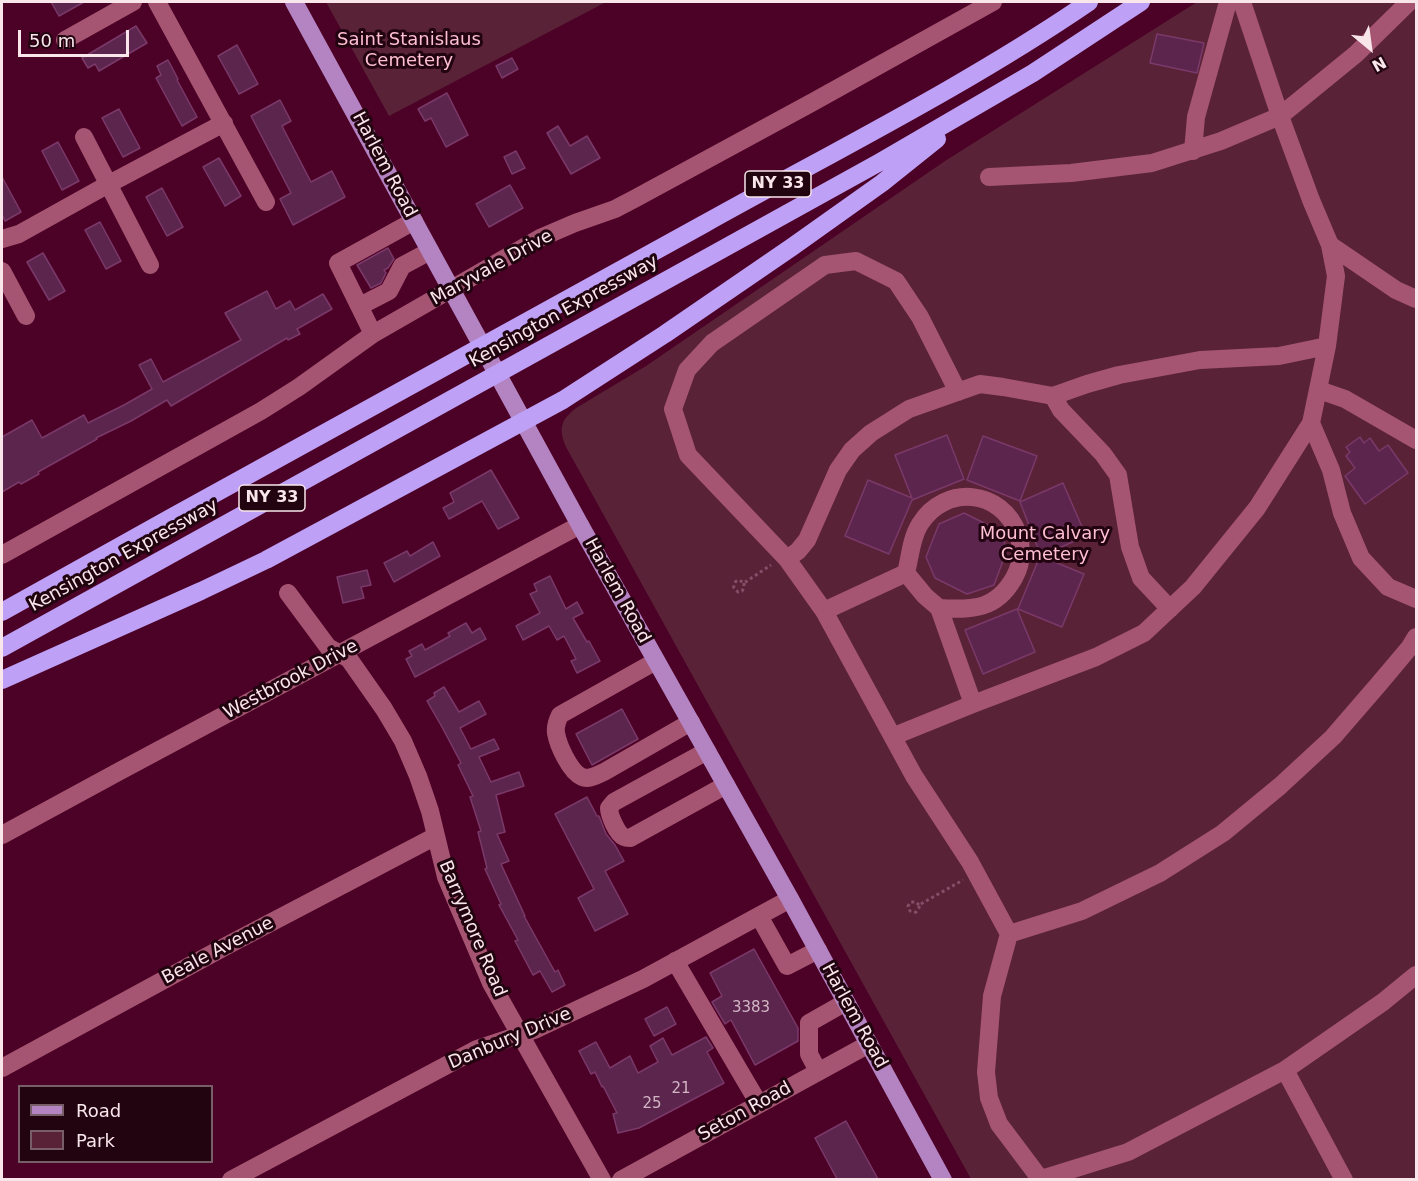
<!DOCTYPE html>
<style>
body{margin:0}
#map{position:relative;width:1418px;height:1181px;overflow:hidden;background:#4c0126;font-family:"DejaVu Sans",sans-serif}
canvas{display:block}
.frame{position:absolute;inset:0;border:3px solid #f9e6eb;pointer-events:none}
.legend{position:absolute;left:18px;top:1085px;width:195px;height:78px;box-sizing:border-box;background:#21040f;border:2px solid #775e67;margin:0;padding:8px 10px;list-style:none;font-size:18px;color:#f9e6eb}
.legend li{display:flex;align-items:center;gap:12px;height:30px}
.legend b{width:30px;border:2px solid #775e67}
.north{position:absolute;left:1340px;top:18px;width:60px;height:60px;-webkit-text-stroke:4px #21040f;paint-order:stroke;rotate:151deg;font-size:16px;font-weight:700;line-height:24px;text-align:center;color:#f9e6eb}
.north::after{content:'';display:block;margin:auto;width:21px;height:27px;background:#f9e6eb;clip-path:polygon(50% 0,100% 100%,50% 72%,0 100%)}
.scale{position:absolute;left:18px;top:30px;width:111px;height:27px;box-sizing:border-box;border:3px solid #f9e6eb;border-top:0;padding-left:8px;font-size:18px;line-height:21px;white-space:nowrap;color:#f9e6eb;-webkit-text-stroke:4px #21040f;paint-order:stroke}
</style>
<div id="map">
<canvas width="1418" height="1181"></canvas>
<div class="frame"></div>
<ul class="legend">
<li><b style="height:8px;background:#b483c1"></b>Road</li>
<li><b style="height:16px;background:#592237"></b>Park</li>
</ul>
<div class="north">N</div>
<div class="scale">50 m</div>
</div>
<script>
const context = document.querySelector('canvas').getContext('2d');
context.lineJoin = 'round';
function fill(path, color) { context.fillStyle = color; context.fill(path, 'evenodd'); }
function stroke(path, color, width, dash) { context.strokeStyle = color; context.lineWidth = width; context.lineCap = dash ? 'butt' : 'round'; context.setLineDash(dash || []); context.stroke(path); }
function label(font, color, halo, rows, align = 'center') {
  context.font = font + ' "DejaVu Sans",sans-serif'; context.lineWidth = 6; context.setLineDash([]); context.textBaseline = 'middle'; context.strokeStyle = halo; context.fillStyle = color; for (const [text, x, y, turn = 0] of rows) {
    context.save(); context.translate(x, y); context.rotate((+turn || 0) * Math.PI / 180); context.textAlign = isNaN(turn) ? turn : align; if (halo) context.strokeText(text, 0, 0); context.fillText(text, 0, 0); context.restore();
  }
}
const green = new Path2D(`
 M326 2H606L389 116Z
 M1197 2H1416V1179H971L566 447C558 428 561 420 576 408L646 366 945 161Z`);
const building = new Path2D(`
 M51 2H84L59 16Z
 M136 26 147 43 99 71 95 64 88 68 82 58Z
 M1157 34 1204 43 1197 73 1150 63Z
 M237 45 258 84 239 94 218 56Z
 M512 58 518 69 502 78 496 66Z
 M168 60 178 79 177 80 197 117 182 126 156 78 161 75 157 66Z
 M447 93 468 135 446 147 431 118 425 121 418 109Z
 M280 100 291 121 282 126 311 182 332 171 345 197 293 225 280 199 291 193 251 116Z
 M119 109 140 148 123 157 102 118Z
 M558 126 570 146 587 136 600 158 571 174 547 133Z
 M58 142 79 181 62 190 42 151Z
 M516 151 525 168 512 174 504 157Z
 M219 158 241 196 225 206 203 167Z
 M2 177 21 212 5 221 2 214Z
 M510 185 523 208 489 227 476 204Z
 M162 188 183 227 167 236 146 197Z
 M100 222 121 261 106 269 85 230Z
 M388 248 394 259 388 268 384 270 386 273 381 283 371 288 357 265Z
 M43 253 65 291 49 300 27 262Z
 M267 291 276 309 290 301 295 310 323 294 332 309 297 329 300 334 288 340 287 338 171 406 167 400 131 421 96 438 97 439 38 472 39 474 21 484 19 482 2 492V437L32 420 42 438 84 415 88 423 124 405 152 389 139 365 151 359 163 382 241 340 225 313Z
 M947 435 964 479 912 500 889 554 845 536 868 480 912 498 895 455Z
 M983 436 1037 456 1020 501 967 480Z
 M1360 437 1364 443 1370 438 1379 451 1388 445 1408 473 1365 504 1345 476 1355 468 1346 456 1350 452 1346 447Z
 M491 470 519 518 498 529 482 501 449 519 443 508 454 502 450 493Z
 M1063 483 1086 536 1041 556 1020 502Z
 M964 513 1000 531 1007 550 994 585 967 594 935 578 926 557 939 524Z
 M433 542 440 556 394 582 384 563 407 551 410 556Z
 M1040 556 1084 574 1062 627 1018 609Z
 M367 570 371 585 361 587 364 598 343 603 337 577Z
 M550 576 566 609 577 602 583 613 573 618 587 642 589 641 600 661 577 673 571 661 576 659 564 636 557 640 549 626 523 640 516 626 540 613 530 594 537 591 534 584Z
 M1017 609 1035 652 983 674 965 630Z
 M466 623 472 633 480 628 486 639 415 677 406 659 412 656 409 651 422 644 425 650 450 636 448 633Z
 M444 687 459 712 479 701 486 714 460 728 471 749 494 739 499 749 479 757 491 782 519 772 524 786 496 795 505 832 497 834 509 861 501 864 525 916H524L555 972 558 970 565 985 552 992 540 971 533 975 515 941 518 940 499 905 501 904 485 869 487 868 478 832 481 831 470 797 473 796 458 765 461 763 442 727 427 701 435 696 434 693Z
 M622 709 638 739 592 765 576 734Z
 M587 797 597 816H599L606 834 615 845 624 861 605 871 628 914 595 931 578 898 594 889 555 814Z
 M754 949 798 1028V1041L755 1065 731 1020 725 1024 712 1002 722 996 710 973Z
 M667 1007 676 1024 654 1036 645 1019Z
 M706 1037 713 1048 707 1052 724 1083 639 1128 618 1133 613 1114 617 1113 603 1086 602 1087 595 1072 591 1074 579 1051 596 1042 610 1068 630 1056 638 1073 658 1062 650 1046 663 1038 672 1055Z
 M846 1121 878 1179H837L815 1138Z`);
const path = new Path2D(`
 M744 583V588L742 591 738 592 734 588C733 584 735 581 739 580L744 583 771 565
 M919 905 916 902H911L908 906C909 911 911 913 916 912L919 908V905L963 880`);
const minor = new Path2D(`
 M157 2 266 202
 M1242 2 1280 116 1311 200 1330 245 1336 276 1327 346 1311 423 1331 470 1342 513 1361 558 1388 587 1416 599
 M65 40 133 2
 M84 137 150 265
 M1193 151 1196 117 1228 2
 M989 177 1071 173 1152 163 1221 141 1280 116 1356 54 1409 2
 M2 239 19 234 107 185 224 123
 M1330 245 1396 290 1416 299
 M2 271 26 316
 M360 306 389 291 402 266 430 251
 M373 334 338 263 414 221
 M1319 390 1345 399 1416 440
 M958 392 920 317 896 281 856 261 825 265 712 343 687 370 673 409 688 455 787 559 824 611 914 776 970 862 1009 934 992 996 986 1072 989 1098 999 1124 1041 1180
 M1053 396 1061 410 1103 454 1118 475 1130 547 1141 578 1170 609
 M2 555 261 411 299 387 373 334 540 238 575 223 615 209 636 198 813 102 993 2
 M787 559 798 551 807 540 838 470 852 450 871 433 909 409 980 384 1003 387 1053 396 1087 384 1119 375 1200 360 1279 356 1327 346
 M906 573C910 558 911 538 920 524 945 484 1002 489 1018 534 1023 550 1022 564 1014 578 996 610 972 610 939 608
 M288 593 328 647 349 659 384 709 403 741 418 776 430 811 446 877 491 983 602 1180
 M824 611 906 573 925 596 939 608 973 704
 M656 661 560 715C557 721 555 726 556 733 558 745 570 772 582 777 589 780 597 775 604 772L691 722
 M894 736 973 704 1096 657 1144 633 1193 587 1257 508 1311 423
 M707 751 614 802 609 808C609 815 617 834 624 837 626 838 628 838 630 838L726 785
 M2 835 118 772 580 525
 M759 916 787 966 818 950
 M1009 934 1082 911 1160 873 1223 833 1280 786 1333 737 1378 685 1410 647 1416 637
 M675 961 759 1104
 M2 1068 228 945 436 836
 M1285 1070 1344 1180
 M818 1071 809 1054V1023L846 1002
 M1041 1179 1128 1152 1285 1070 1383 1002 1416 975
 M231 1180 477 1049 534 1030 643 979 790 899
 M621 1180 869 1044`);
const major = new Path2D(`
 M294 2 580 525 790 899 943 1180`);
const highway = new Path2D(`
 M2 612C235 481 470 354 704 224 833 152 966 86 1089 2
 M2 648 880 162 1033 73 1141 2
 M2 680 201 591 266 560 563 400 665 334 792 247 882 183 937 139`);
const numberNames = [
 ["3383",751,1008],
 ["21",681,1089],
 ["25",652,1104]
];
const shields = [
 [778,184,66],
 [272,498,66]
];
const shieldNames = [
 ["NY 33",778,184],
 ["NY 33",272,498]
];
const parkNames = [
 ["Saint Stanislaus",409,40],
 ["Cemetery",409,61],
 ["Mount Calvary",1045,534],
 ["Cemetery",1045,555]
];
const streetNames = [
 ["Harlem Road",384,165,62],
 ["Maryvale Drive",492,268,-29],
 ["Kensington Expressway",564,312,-29],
 ["Kensington Expressway",124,556,-29],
 ["Harlem Road",617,591,61],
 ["Westbrook Drive",291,680,-28],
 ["Barrymore Road",472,929,67],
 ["Beale Avenue",218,951,-28],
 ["Harlem Road",854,1016,61],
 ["Danbury Drive",510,1039,-23],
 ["Seton Road",745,1112,-29]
];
fill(green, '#592237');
fill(building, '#5c254e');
stroke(building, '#7a3969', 1.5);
stroke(path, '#864e68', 3, [3, 3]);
stroke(minor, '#a55571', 18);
stroke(major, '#b483c1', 18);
stroke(highway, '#bea1f7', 18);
label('15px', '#d2b6c4', null, numberNames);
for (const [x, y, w] of shields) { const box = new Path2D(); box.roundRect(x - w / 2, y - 13, w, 26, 4.5); context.fillStyle = '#21040f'; context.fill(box); stroke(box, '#f9e6eb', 1.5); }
label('bold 16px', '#f9e6eb', null, shieldNames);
label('18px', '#febfd2', '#21040f', parkNames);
label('18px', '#f9e6eb', '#21040f', streetNames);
</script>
